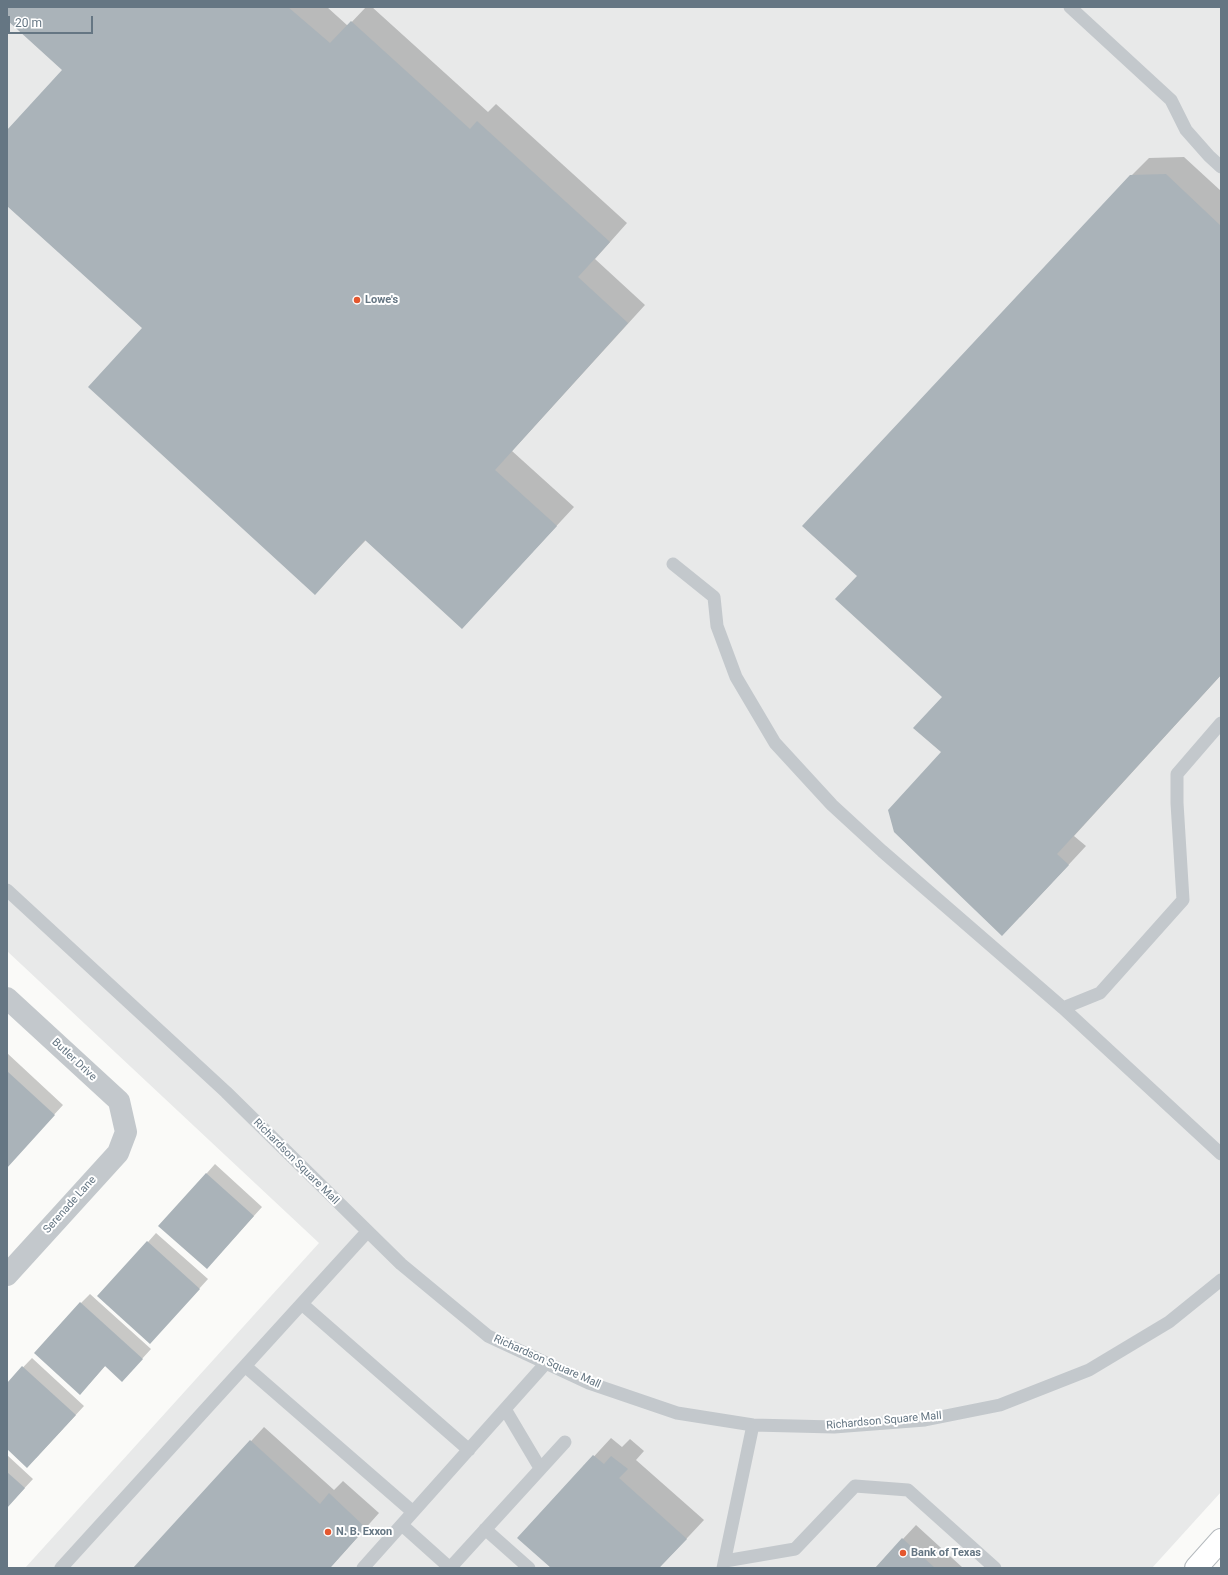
<!DOCTYPE html>
<style>
body{margin:0}
#map{position:relative;width:1228px;height:1575px;overflow:hidden;background:#fafaf8;font-family:Roboto,sans-serif}
canvas{display:block}
.frame{position:absolute;inset:0;border:8px solid #657683;pointer-events:none}
.scale{position:absolute;left:8px;top:16px;width:85px;height:18px;box-sizing:border-box;border:2px solid #657683;border-top:0;padding-left:5px;font-size:12px;line-height:14px;white-space:nowrap;color:#657683;-webkit-text-stroke:3px #fff;paint-order:stroke}
</style>
<div id="map">
<canvas width="1228" height="1575"></canvas>
<div class="frame"></div>
<div class="scale">20 m</div>
</div>
<script>
const context = document.querySelector('canvas').getContext('2d');
context.lineJoin = 'round';
function fill(path, color) { context.fillStyle = color; context.fill(path, 'evenodd'); }
function stroke(path, color, width, dash) { context.strokeStyle = color; context.lineWidth = width; context.lineCap = dash ? 'butt' : 'round'; context.setLineDash(dash || []); context.stroke(path); }
function label(font, color, halo, rows, align = 'center') {
  context.font = font + ' Roboto,sans-serif'; context.lineWidth = 4; context.setLineDash([]); context.textBaseline = 'middle'; context.strokeStyle = halo; context.fillStyle = color; for (const [text, x, y, turn = 0] of rows) {
    context.save(); context.translate(x, y); context.rotate((+turn || 0) * Math.PI / 180); context.textAlign = isNaN(turn) ? turn : align; if (halo) context.strokeText(text, 0, 0); context.fillText(text, 0, 0); context.restore();
  }
}
const built = new Path2D(`
 M7 7H1221V1492L1152 1568H25L319 1243 7 951Z`);
const shadow = new Path2D(`
 M7 7H327L348 26 366 7H372L488 112 496 104 627 223 595 259 645 305 512 451 574 507 462 628 366 540 315 593 143 328 7 205V132L63 70 7 19Z
 M1184 157 1221 191V675L1074 836 1086 846 1020 917 942 752 944 697 858 576 1131 176 1149 158Z
 M7 1053 63 1105 7 1166Z
 M215 1164 262 1207 215 1259 160 1226Z
 M156 1233 208 1279 150 1343 148 1242Z
 M90 1294 151 1349 131 1371 106 1365 89 1384 81 1303Z
 M32 1358 84 1406 36 1458 7 1448V1384Z
 M264 1427 334 1490 343 1481 379 1513 330 1568H135Z
 M611 1438 622 1447 630 1439 644 1451 636 1460 704 1520 659 1568H552L519 1538Z
 M7 1455 33 1479 7 1507Z
 M916 1525 963 1568H876Z`);
const building = new Path2D(`
 M7 7H288L330 43 351 21 470 129 477 121 610 242 578 277 628 323 495 470 557 526 462 629 365 540 315 595 88 387 142 328 7 206V130L62 70 7 20Z
 M1166 174 1221 226V675L1057 854 1069 865 1002 936 894 832 888 810 941 752 913 728 942 697 835 599 857 576 802 526 1130 175Z
 M7 1071 55 1115 7 1168Z
 M206 1173 254 1216 207 1269 158 1226Z
 M147 1241 200 1289 150 1344 97 1296Z
 M80 1302 143 1359 122 1382 105 1366 80 1395 34 1353Z
 M22 1366 76 1415 27 1468 7 1449V1383Z
 M250 1440 320 1504 329 1493 366 1528 330 1568H133Z
 M593 1455 604 1464 611 1456 628 1469 619 1478 687 1539 659 1568H551L517 1538Z
 M7 1472 25 1488 7 1508Z
 M902 1538 935 1568H875Z`);
const lane = new Path2D(`
 M1070 7 1171 100 1186 130 1209 156 1221 167
 M673 564 714 597 717 626 736 677 775 743 832 805 882 851 1063 1008 1100 993 1183 900 1177 803V774L1221 723
 M7 890 226 1092 401 1264 488 1336 589 1383 677 1413 753 1425 834 1427 925 1420 1000 1405 1089 1370 1169 1322 1221 1280
 M1063 1008 1221 1154
 M302 1304 469 1450
 M245 1366 413 1512
 M505 1409 540 1468
 M402 1525 450 1568
 M485 1529 529 1568
 M725 1561 795 1549 855 1486 908 1490 995 1568
 M61 1568 367 1232
 M363 1568 546 1363
 M450 1568 565 1442
 M723 1568 753 1425`);
const street = new Path2D(`
 M7 998 119 1101 126 1132 118 1153 7 1275`);
const primary = new Path2D(`
 M1196 1568 1221 1540`);
const markers = [
 [357,300,4,"#e4572e"],
 [328,1532,4,"#e4572e"],
 [903,1553,4,"#e4572e"]
];
const poiNames = [
 ["Lowe's",365,300],
 ["N. B. Exxon",336,1532],
 ["Bank of Texas",911,1553]
];
const streetNames = [
 ["Butler Drive",74,1060,43],
 ["Richardson Square Mall",296,1162,45],
 ["Serenade Lane",70,1205,-48],
 ["Richardson Square Mall",547,1362,24],
 ["Richardson Square Mall",884,1421,-5]
];
fill(built, '#e8e9e9');
fill(shadow, '#0003');
fill(building, '#aab3b9');
stroke(primary, '#b5babe', 24);
stroke(lane, '#c3c8cc', 13);
stroke(street, '#c3c8cc', 22);
stroke(primary, '#fff', 22);
for (const [x, y, r, color] of markers) { const dot = new Path2D(); dot.arc(x, y, r, 0, 2 * Math.PI); context.fillStyle = color; context.fill(dot); stroke(dot, '#fff', 1.5); }
label('bold 11px', '#657683', '#fff', poiNames, 'left');
label('11px', '#657683', '#fff', streetNames);
</script>
